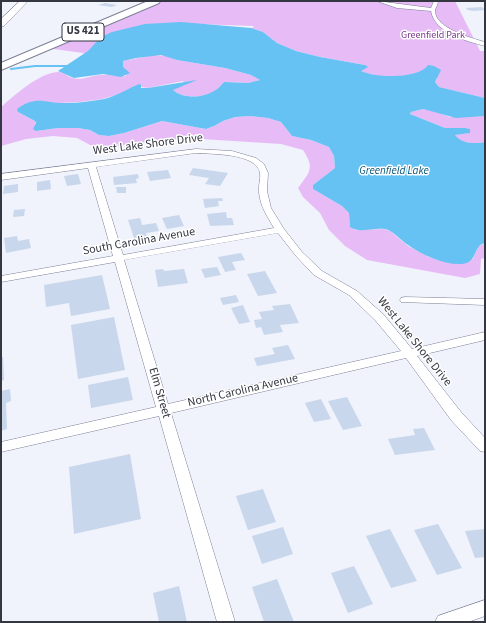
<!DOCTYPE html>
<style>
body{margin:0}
#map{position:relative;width:486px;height:623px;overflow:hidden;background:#f0f2fc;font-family:"Source Sans 3",sans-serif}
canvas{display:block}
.frame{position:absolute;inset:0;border:2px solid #353740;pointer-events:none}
</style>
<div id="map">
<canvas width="486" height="623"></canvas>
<div class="frame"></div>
</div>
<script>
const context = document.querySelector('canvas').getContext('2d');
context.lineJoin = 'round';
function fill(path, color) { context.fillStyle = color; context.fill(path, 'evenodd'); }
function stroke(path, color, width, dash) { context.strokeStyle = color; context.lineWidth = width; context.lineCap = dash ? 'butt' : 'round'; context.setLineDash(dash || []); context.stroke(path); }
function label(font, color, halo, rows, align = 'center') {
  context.font = font + ' "Source Sans 3",sans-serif'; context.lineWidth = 3; context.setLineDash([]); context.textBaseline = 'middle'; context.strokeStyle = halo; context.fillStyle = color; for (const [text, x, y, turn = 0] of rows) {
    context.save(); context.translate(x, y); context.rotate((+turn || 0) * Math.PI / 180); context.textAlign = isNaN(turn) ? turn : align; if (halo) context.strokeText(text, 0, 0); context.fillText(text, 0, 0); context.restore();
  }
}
const green = new Path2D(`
 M151 1H455L480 51H485V98L439 87 435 82 437 79 424 70C408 78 378 79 361 71L365 65 320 57 296 51 277 43 263 32 251 28 254 27 253 26 197 24 95 60 83 53 39 47Z
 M154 55 166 56 177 60 225 68 251 75 260 80 248 83 224 82C221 85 218 89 215 91 204 98 183 99 173 90L178 87 186 85 183 81 148 88 135 86C113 100 86 102 60 103 47 104 32 109 18 112L35 121 36 131 58 128H78L90 130 99 135 109 136 124 133 162 121 206 129 214 126 223 121 235 117 250 116 268 118 281 122 292 136 311 140 329 147 334 156 335 168 313 185V189L342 206 349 213 350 226 355 230 384 229 390 231 408 246 429 257 449 263 473 259 478 247 485 243V258L481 259 480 274 465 278 367 260 345 246 329 230 320 213 303 197 298 188C310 172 315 168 303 150L281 144 186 138 108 147 92 146 77 138 53 136 26 139 1 146V107C15 95 40 72 59 72 65 73 68 77 73 78 82 81 92 75 101 75 109 74 117 77 126 76L122 64 123 61Z
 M423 109 436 112 450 117 485 116V142C476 144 459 144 455 135L469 133V129L465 128H445L410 114 411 112Z`);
const water = new Path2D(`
 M181 22 251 28 263 32 277 43 296 51 320 57 365 65 368 67 361 71C375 78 419 79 428 65L434 66 441 70 435 82 439 87 485 98V116L456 118 423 109 411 112 410 114 445 128H465L470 129V133L455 135C461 144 476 144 485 142V243C472 246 479 262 462 264 444 265 422 255 408 245 401 241 394 231 385 229 373 227 360 234 350 227L349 213 342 206 313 189V185L335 168 334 156 329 147 311 140 292 136 281 122 268 118 250 116 235 117 223 121 214 126 206 129 162 121 124 133 109 136 99 135 90 130 78 128H58L36 131 33 129 36 123 35 121 18 112 17 109C37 94 46 104 67 103 80 103 92 101 104 99 117 96 127 89 139 84L141 85V88H148L197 80 173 90C183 99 203 98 214 91 218 89 221 85 224 82L248 83 260 80 251 75 225 68 177 60 161 55 136 58 123 61V67L130 73 121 77 103 74 74 78 58 71 88 51 101 37 112 32 145 24Z`);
const stream = new Path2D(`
 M11 69 35 66H71`);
const building = new Path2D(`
 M105 3 117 5 112 7 98 5Z
 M482 7 485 10 474 11 468 10 466 8Z
 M193 168 228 173 220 186 205 184 209 178 189 175Z
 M168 170 171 178 150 181 147 172Z
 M78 174 81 184 67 186 64 176Z
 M138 174 139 178 136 179 137 183 114 185 113 177Z
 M50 180 51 189 37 191V182Z
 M18 184V192L3 194 4 186Z
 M116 187H126V193H117Z
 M222 198 223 201H218L219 206 205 208 203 199Z
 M25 209 24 216 13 217 14 210Z
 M226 212 227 218H232L234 225 210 226 207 214Z
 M179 215 184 226 167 229 162 218Z
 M140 218 142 225 156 223 159 231 146 233 147 236 134 238 128 220Z
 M17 236 18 241 29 239 31 248 6 253 4 238Z
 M241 253 245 260 232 262 236 270 225 272 218 257Z
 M217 267 221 275 205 278 201 269Z
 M163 269 164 271 184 269 188 283 158 287 155 270Z
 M265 271 277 293 258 296 247 274Z
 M102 275 110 309 71 316 69 303 46 307 44 285Z
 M236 295 239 302 223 305 220 298Z
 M290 304 299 323 280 325 283 332 264 335 261 327 256 328 254 320 262 319 259 312 274 310 272 306Z
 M243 305 250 322 239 324 231 308Z
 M114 317 125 370 78 379 71 325Z
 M288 345 295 359 257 366 254 358 275 354 272 348Z
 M1 357H3L4 380 1 381Z
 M128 377 133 400 91 408 88 385Z
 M10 389 11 401 6 403 7 429 1 431V391Z
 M347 397 362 426 343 430 328 401Z
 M321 399 331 419 314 422 305 403Z
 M424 428 435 450 395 455 388 439 415 435 413 429Z
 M130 454 141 519 74 534 69 467Z
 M263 489 276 522 248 530 236 496Z
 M438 524 462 568 437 575 414 530Z
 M283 527 293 554 262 564 252 536Z
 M390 529 417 581 391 588 366 536Z
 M485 529V557L475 558 465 531Z
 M354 566 373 604 348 613 331 573Z
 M277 579 294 622H264L252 587Z
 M179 586 187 622H159L153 593Z`);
const street = new Path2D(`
 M377 1 431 8 434 1H438C438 4 436 7 435 10 434 28 471 38 485 42V46C466 41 435 33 431 11L397 8Z
 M196 149 232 151 256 158 264 164 268 173 267 191 271 208 284 229 302 252 322 271 357 291 383 314 412 349 485 332V340L417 356 461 412 485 438V452L480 451 451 420 406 358 171 413 235 622H217L159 416 1 452V442L156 407 115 262 1 282V276L113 256 88 168 1 180V174ZM196 153C211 154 257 153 260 173 261 179 258 186 259 192 260 206 267 216 274 228L123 255 96 167ZM278 233 296 256 314 275 349 295 375 320 401 351 168 404 124 260Z
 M405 297 485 299V305L401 302 400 300 401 298Z
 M485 600V616L468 622H435L438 616Z`);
const primary = new Path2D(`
 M20 1H28L4 26H1V19Z`);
const highway = new Path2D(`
 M148 1H160L159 3 1 70V63Z`);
const farParknames = [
 ["Greenfield Park",433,36]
];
const shields = [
 [83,32,42]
];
const shieldNames = [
 ["US 421",83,32]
];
const farWaternames = [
 ["Greenfield Lake",394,172]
];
const streetNames = [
 ["West Lake Shore Drive",148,145,-7],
 ["South Carolina Avenue",139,242,-10],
 ["West Lake Shore Drive",414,342,51],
 ["North Carolina Avenue",243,391,-13],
 ["Elm Street",159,393,74]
];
fill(green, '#e7bbf6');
fill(water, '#65c2f3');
stroke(stream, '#65c2f3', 2);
fill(building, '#c8d7ec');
stroke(street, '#7b8095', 1);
stroke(primary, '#7b8095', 1);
stroke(highway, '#7b8095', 2);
fill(street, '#fff');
fill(primary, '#fff');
fill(highway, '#fff');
label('10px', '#77388b', '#fff', farParknames);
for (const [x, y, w] of shields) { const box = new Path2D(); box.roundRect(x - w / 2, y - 9, w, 18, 3); context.fillStyle = '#fff'; context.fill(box); stroke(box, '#353740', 1); }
label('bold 11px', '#353740', null, shieldNames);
label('italic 11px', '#085576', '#fff', farWaternames);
label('12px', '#353740', '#fff', streetNames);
</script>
